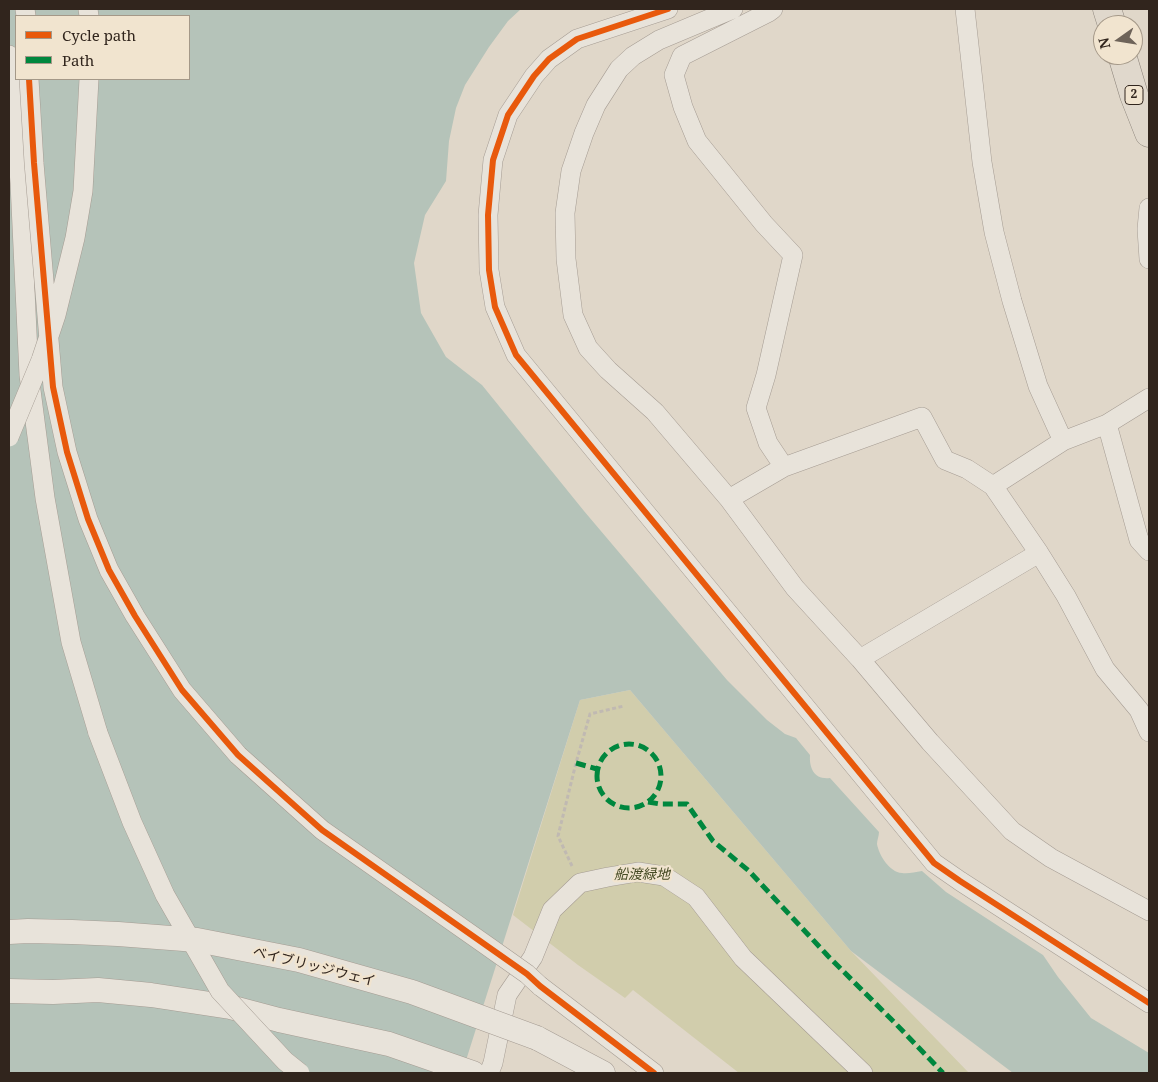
<!DOCTYPE html>
<meta charset="utf-8">
<style>
body{margin:0}
#map{position:relative;width:1158px;height:1082px;overflow:hidden;background:#e0d7c9;font-family:"Noto Serif",serif}
canvas{display:block}
.frame{position:absolute;inset:0;border:10px solid #31251d;pointer-events:none}
.legend{position:absolute;left:15px;top:15px;width:175px;height:65px;box-sizing:border-box;background:#f1e4cf;border:1px solid #a49888;margin:0;padding:6px 9px;list-style:none;font-size:15px;color:#31251d}
.legend li{display:flex;align-items:center;gap:10px;height:25px}
.legend b{width:25px;border:1px solid #a49888}
.north{position:absolute;left:1093px;top:15px;width:50px;height:50px;box-sizing:border-box;background:#f1e4cf;border:1px solid #a49888;border-radius:50%;rotate:257deg;font-size:14px;font-weight:700;line-height:20px;text-align:center;color:#31251d}
.north::after{content:'';display:block;margin:auto;width:18px;height:22px;background:#6e6359;clip-path:polygon(50% 0,100% 100%,50% 72%,0 100%)}
</style>
<div id="map">
<canvas width="1158" height="1082"></canvas>
<div class="frame"></div>
<ul class="legend">
<li><b style="height:6px;background:#e8590c"></b>Cycle path</li>
<li><b style="height:6px;background:#00873e"></b>Path</li>
</ul>
<div class="north">N</div>
</div>
<script>
const context = document.querySelector('canvas').getContext('2d');
context.lineJoin = 'round';
function fill(path, color) { context.fillStyle = color; context.fill(path, 'evenodd'); }
function stroke(path, color, width, dash) { context.strokeStyle = color; context.lineWidth = width; context.lineCap = dash ? 'butt' : 'round'; context.setLineDash(dash || []); context.stroke(path); }
function label(font, color, halo, rows, align = 'center') {
  context.font = font + ' "Noto Serif","Noto Sans JP",serif'; context.lineWidth = 4.5; context.setLineDash([]); context.textBaseline = 'middle'; context.strokeStyle = halo; context.fillStyle = color; for (const [text, x, y, turn = 0] of rows) {
    context.save(); context.translate(x, y); context.rotate((+turn || 0) * Math.PI / 180); context.textAlign = isNaN(turn) ? turn : align; if (halo) context.strokeText(text, 0, 0); context.fillText(text, 0, 0); context.restore();
  }
}
const green = new Path2D(`
 M630 690 851 951 969 1073H739L633 990 625 998 578 965 513 915 580 700Z`);
const water = new Path2D(`
 M9 9H521L508 21 489 47 465 85 456 108 449 141 446 181 425 215 414 263 421 313 446 357 482 385 584 511 727 680 767 720 785 734 796 738 810 755C809 769 815 780 830 778L879 832C879 836 877 840 877 844 879 855 889 872 902 873 908 874 915 872 922 871L946 892 1043 955 1058 977 1091 1018 1149 1053V1073H1013L851 951 630 690 580 700 462 1073H9ZM16 16H189V79H16Z`);
const path = new Path2D(`
 M572 866 558 836 576 763 590 714 624 706`);
const minor = new Path2D(`
 M25 9 26 16
 M88 9 89 16
 M668 9 577 39 549 59 534 76 508 115 493 160 488 215 489 270 495 307 516 355 934 863 960 881 1149 1003
 M733 9 659 40 633 56 619 69 596 105 584 133 571 171 565 213 566 259 573 315 588 348 608 370 655 412 729 499 795 588 860 659 930 742 1012 831 1051 858 1149 911
 M773 9 769 12 682 56 674 75 683 107 697 141 764 224 793 255 766 375 756 408 768 443 784 467
 M965 9 982 162 994 232 1012 301 1038 386 1063 441
 M9 55 12 81 20 183 29 375 45 498 71 642 98 733
 M1149 208 1147 229 1149 259
 M1107 424 1139 540 1149 551
 M993 486 1063 441 1107 424 1149 398
 M729 499 784 467 922 417 945 460 967 469 993 486 1039 553 1066 596 1105 669 1139 710 1149 732
 M860 659 1039 553
 M540 986 654 1073
 M489 1073 493 1063 507 995 533 957 552 910 580 883 608 877 638 872 664 876 696 897 743 958 863 1073`);
const tertiary = new Path2D(`
 M9 991 53 992 98 990 151 995 230 1007 279 1020 389 1044 473 1073
 M537 1038 603 1073`);
const primary = new Path2D(`
 M1107 9 1112 25
 M1122 55 1134 95 1149 133`);
const minorBridge = new Path2D(`
 M29 79 34 163 53 387 67 452 88 519 109 570 135 616 182 690 238 755 322 830 486 945 527 974 540 986
 M9 437 41 360 56 315 75 238 83 191 89 79
 M98 733 132 822 165 895 220 991 285 1061 300 1073`);
const tertiaryBridge = new Path2D(`
 M9 932 28 931 72 932 118 934 197 940 299 960 412 992 537 1038`);
const quiet = new Path2D(`
 M597 776a32 32 0 1 1 64 0a32 32 0 1 1-64 0Z
 M576 763 597 769
 M648 802 660 804H687L713 841 749 871 828 956 896 1024 943 1073`);
const cycleway = new Path2D(`
 M668 9 577 39 549 59 534 76 508 115 493 160 488 215 489 270 495 307 516 355 934 863 960 881 1149 1003
 M29 79 34 163 53 387 67 452 88 519 109 570 135 616 182 690 238 755 322 830 527 974 540 986 654 1073`);
const shields = [
 [1134,95,18]
];
const shieldNames = [
 ["2",1134,95]
];
const parkNames = [
 ["船渡緑地",642,875]
];
const streetNames = [
 ["ベイブリッジウェイ",314,967,14]
];
fill(green, '#d1cdac');
fill(water, '#b5c3b9');
stroke(minor, '#a59c93', 20);
stroke(tertiary, '#a59c93', 25);
stroke(primary, '#8a8279', 29);
stroke(path, '#c0b9b2', 3, [4, 2.5]);
stroke(minor, '#e8e3da', 19);
stroke(tertiary, '#e8e3da', 24);
stroke(primary, '#e0d8cc', 28);
stroke(minorBridge, '#a59c93', 20, []);
stroke(tertiaryBridge, '#a59c93', 25, []);
stroke(minorBridge, '#e8e3da', 19);
stroke(tertiaryBridge, '#e8e3da', 24);
stroke(quiet, '#00873e', 5, [10, 5]);
stroke(cycleway, '#e8590c', 6);
for (const [x, y, w] of shields) { const box = new Path2D(); box.roundRect(x - w / 2, y - 9.5, w, 19, 4); context.fillStyle = '#f1e4cf'; context.fill(box); stroke(box, '#31251d', 1); }
label('bold 12px', '#31251d', null, shieldNames);
label('italic 14px', '#464c25', '#f1e4cf', parkNames);
label('14px', '#31251d', '#f1e4cf', streetNames);
</script>
